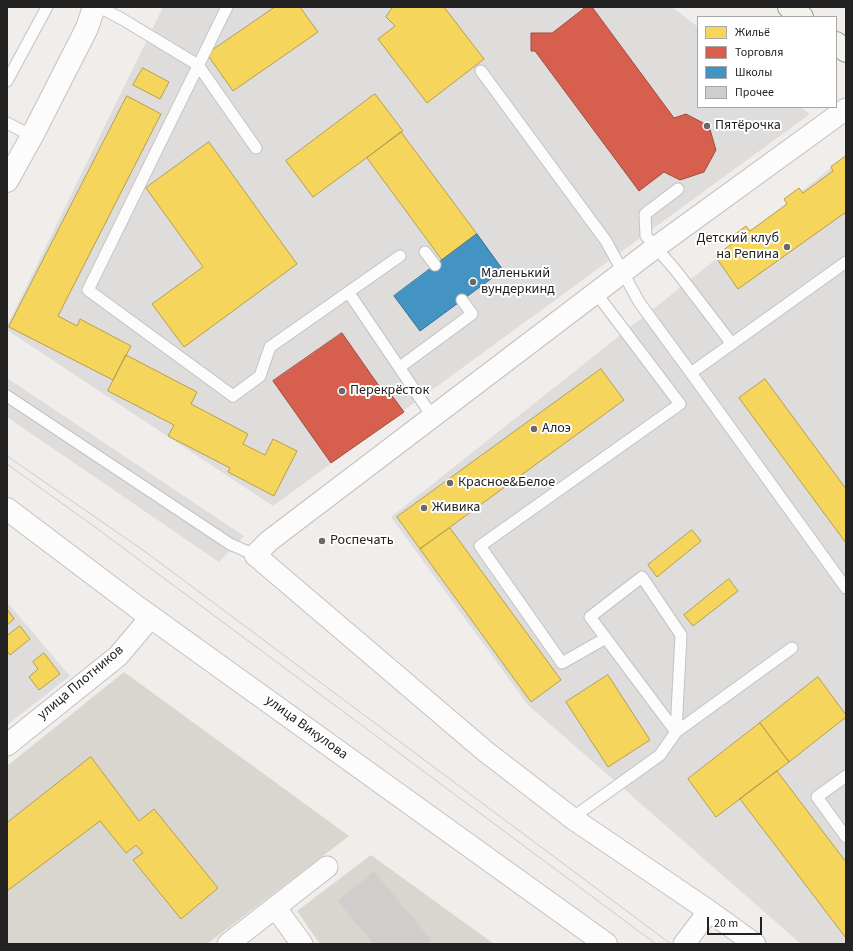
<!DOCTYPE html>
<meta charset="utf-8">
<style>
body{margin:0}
#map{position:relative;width:853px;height:951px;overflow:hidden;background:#f0edeb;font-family:"Source Sans 3",sans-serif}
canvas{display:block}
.frame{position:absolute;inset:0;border:8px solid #222;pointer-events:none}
.legend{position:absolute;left:697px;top:16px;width:140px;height:92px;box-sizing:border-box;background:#fff;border:1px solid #a7a7a7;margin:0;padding:5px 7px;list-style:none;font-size:12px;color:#222}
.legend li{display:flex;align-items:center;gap:8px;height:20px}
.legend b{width:20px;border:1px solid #a7a7a7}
.scale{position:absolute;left:707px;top:917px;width:55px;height:18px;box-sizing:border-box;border:2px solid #222;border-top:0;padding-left:5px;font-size:12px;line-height:14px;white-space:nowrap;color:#222;-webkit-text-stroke:3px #fff;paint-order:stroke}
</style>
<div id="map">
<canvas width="853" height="951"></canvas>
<div class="frame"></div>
<ul class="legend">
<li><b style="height:11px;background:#f6d55c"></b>Жильё</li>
<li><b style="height:11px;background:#d6604d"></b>Торговля</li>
<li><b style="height:11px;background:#4393c3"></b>Школы</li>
<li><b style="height:11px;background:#d0cecc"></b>Прочее</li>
</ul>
<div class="scale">20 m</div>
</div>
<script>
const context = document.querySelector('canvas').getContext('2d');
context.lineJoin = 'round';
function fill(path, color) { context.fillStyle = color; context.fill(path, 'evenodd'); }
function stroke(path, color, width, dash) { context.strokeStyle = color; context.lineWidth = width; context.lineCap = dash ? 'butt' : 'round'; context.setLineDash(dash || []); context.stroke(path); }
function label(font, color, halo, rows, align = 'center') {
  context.font = font + ' "Source Sans 3",sans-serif'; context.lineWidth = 4; context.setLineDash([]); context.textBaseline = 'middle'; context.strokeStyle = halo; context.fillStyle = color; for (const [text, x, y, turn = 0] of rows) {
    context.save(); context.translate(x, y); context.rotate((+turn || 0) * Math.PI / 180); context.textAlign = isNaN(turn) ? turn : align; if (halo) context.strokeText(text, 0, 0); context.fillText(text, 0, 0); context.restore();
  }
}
const residential = new Path2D(`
 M163 7H672L698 27V107H801L810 114 273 506 7 330V326Z
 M846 156V944H801L528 705 391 517Z
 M7 602 70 676 7 725Z`);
const religious = new Path2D(`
 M7 378 244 536 219 562 7 417Z`);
const construction = new Path2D(`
 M124 672 349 836 207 944H7V766Z
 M371 855 494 944H320L297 911Z`);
const homes = new Path2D(`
 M275 7H300L318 32 233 91 207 54Z
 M393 7H444L484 59 427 103 378 39 395 26 386 17Z
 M143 68 169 82 160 99 133 85Z
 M375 94 403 131 313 197 286 161Z
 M127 96 161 114 58 316 77 326 80 319 131 346 113 380 9 327Z
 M401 132 477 234 442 260 367 158Z
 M209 142 297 264 184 347 152 304 203 267 146 188Z
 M846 156V212L738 289 715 256 733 243 730 238 746 226 750 231 787 204 784 199 799 188 803 193 833 171 831 167Z
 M126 355 197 392 191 404 248 434 243 444 265 455 273 439 297 451 274 496 228 472 230 468 168 436 174 425 108 391Z
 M601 369 624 400 420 549 397 517Z
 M765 379 846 489V543L739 398Z
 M450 528 561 680 531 702 420 549Z
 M692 530 701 541 657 577 648 565Z
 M729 579 738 591 693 626 684 615Z
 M7 609 14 619 7 625Z
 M20 626 30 639 10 655 7 651V636Z
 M44 653 60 674 39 690 29 677 38 669 33 662Z
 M608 675 650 740 608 767 566 702Z
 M818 677 846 715V717L789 762 760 723Z
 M760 723 789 762 716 817 688 779Z
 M91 757 139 821 154 809 218 888 181 919 133 860 143 853 136 845 126 853 100 821 7 891V823Z
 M777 771 846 862V938L740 799Z`);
const shops = new Path2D(`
 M586 7H592L674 118 686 114 709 126 716 150 704 172 680 180 664 172 639 191 535 51H531V33H552Z
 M342 333 386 396 390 393 404 412 331 463 273 381Z`);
const schools = new Path2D(`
 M477 234 503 270 420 331 394 296Z`);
const building = new Path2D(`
 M374 872 431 940 426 944H374L338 901Z`);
const service = new Path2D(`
 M99 7 122 19 198 65 256 148
 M227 7 88 290 233 396 260 376 270 347 400 256
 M481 71 606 241 639 302 691 373 846 588
 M7 81 47 7
 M7 123 32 136
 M678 189 645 214 646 236 677 272 732 344
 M425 252 435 265
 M349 293 432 416
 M596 293 680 404 480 546 562 663 606 638
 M400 367 472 314 462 300
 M691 373 846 262
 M7 396 230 544 255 555
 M642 577 681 635 676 732 590 617Z
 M846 776 817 797 846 837
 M572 818 660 755 676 732 792 648`);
const minor = new Path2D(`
 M7 745 118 656 151 617
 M275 907 302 944
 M228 944 327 867
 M684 944 709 911
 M755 944 709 911 572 818 485 751 255 555 269 541 656 247 846 109`);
const tertiary = new Path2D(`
 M7 181 32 136 87 28 94 7
 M7 509 137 607 606 944`);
const secondary = new Path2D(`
 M789 7 802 17
 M836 43 846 51`);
const tram = new Path2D(`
 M7 456 147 553 671 944
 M7 464 95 527 656 944`);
const markers = [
 [707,126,4,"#6a6968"],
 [787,247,4,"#6a6968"],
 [473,282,4,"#6a6968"],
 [342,391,4,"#6a6968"],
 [534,429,4,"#6a6968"],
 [450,483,4,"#6a6968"],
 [424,508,4,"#6a6968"],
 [322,541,4,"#6a6968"]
];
const poiNames = [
 ["Пятёрочка",715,126],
 ["Детский клуб",779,239,"right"],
 ["на Репина",779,255,"right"],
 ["Маленький",481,274],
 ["вундеркинд",481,290],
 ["Перекрёсток",350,391],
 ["Алоэ",542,429],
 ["Красное&Белое",458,483],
 ["Живика",432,508],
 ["Роспечать",330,541]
];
const streetNames = [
 ["улица Плотников",81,683,-40],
 ["улица Викулова",306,728,36]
];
fill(residential, '#dfdddc');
fill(religious, '#dedddc');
fill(construction, '#d8d6ce');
fill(homes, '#f6d55c');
stroke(homes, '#b69f4b', 1);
fill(shops, '#d6604d');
stroke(shops, '#a04d40', 1);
fill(schools, '#4393c3');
stroke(schools, '#397193', 1);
fill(building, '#d0cecc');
stroke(building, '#d2cfcd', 1);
stroke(service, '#c3c2c1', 13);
stroke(minor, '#c3c2c1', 23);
stroke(tertiary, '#c3c2c1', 24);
stroke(secondary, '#999785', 24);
stroke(service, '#fdfcfc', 11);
stroke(minor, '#fdfcfc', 21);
stroke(tertiary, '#fdfcfc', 22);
stroke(secondary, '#f3f3ee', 22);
stroke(tram, '#ccc', 1);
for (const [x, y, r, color] of markers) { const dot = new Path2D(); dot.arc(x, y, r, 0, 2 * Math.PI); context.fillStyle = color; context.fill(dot); stroke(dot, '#fff', 1.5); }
label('14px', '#222', '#fff', poiNames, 'left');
label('14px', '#222', '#fff', streetNames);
</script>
